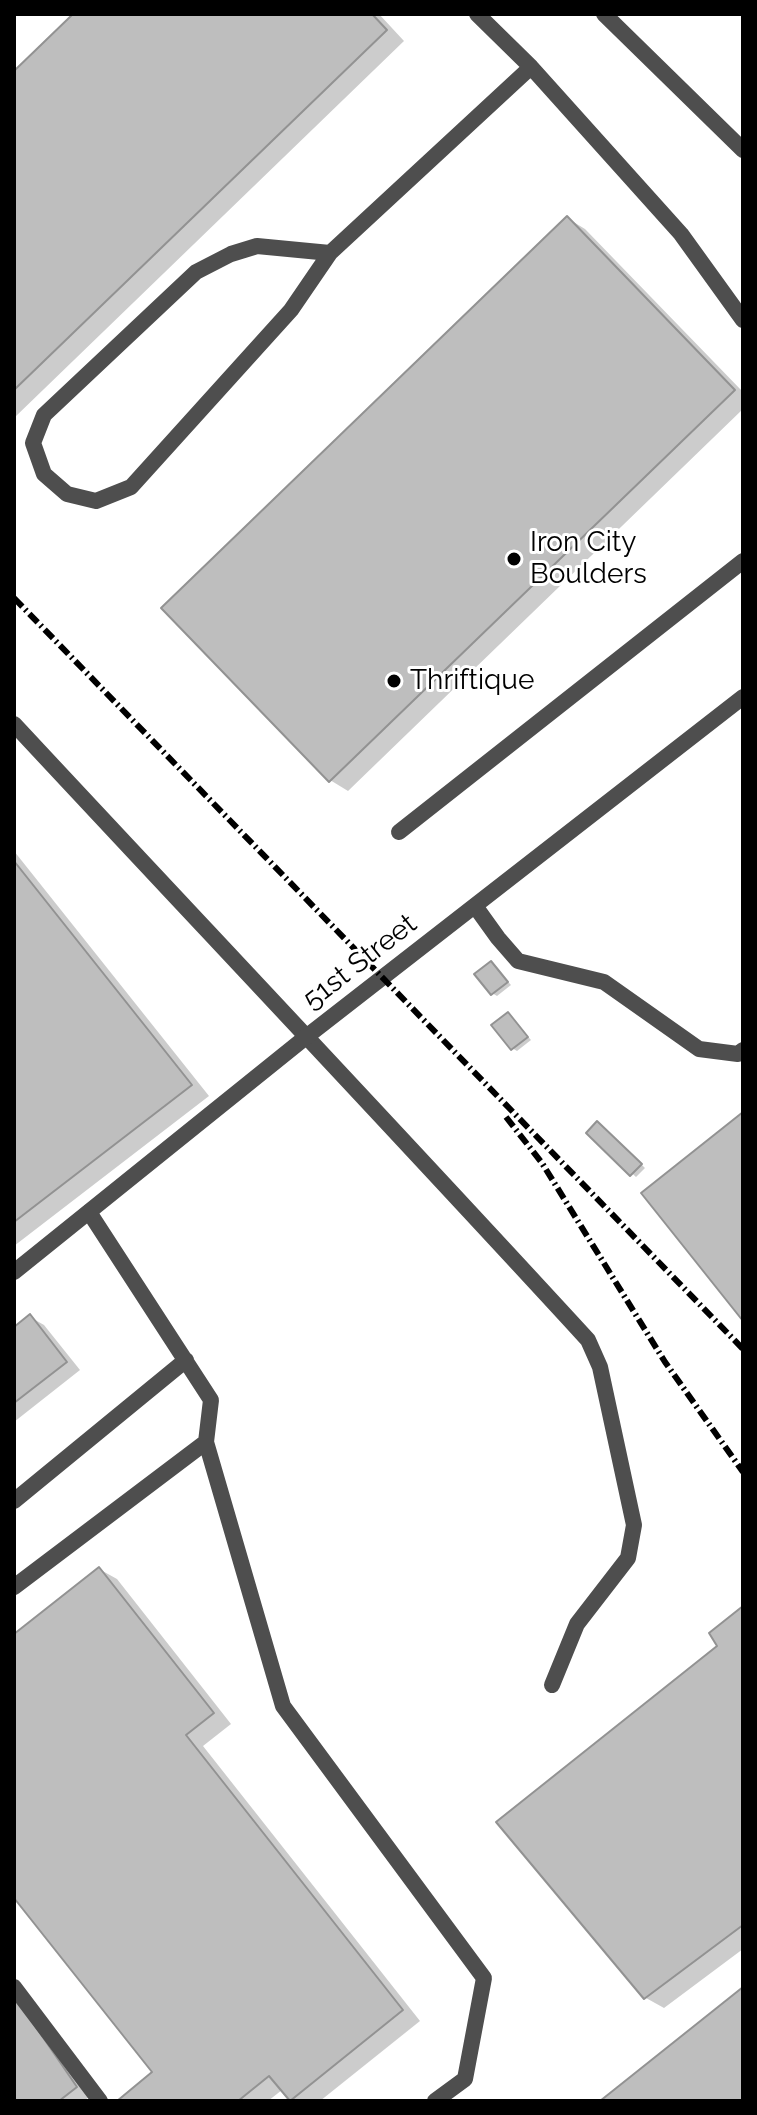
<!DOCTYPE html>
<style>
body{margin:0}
#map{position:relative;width:757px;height:2115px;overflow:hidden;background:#fff;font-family:Raleway,sans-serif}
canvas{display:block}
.frame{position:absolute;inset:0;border:16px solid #000;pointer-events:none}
</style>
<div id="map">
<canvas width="757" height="2115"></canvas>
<div class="frame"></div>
</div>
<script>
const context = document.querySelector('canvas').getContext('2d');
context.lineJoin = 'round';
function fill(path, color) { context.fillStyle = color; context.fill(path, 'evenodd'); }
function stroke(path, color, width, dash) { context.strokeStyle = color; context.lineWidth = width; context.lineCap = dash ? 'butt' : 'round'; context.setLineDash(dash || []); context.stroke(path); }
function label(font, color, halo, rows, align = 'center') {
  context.font = font + ' Raleway,sans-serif'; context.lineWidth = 6; context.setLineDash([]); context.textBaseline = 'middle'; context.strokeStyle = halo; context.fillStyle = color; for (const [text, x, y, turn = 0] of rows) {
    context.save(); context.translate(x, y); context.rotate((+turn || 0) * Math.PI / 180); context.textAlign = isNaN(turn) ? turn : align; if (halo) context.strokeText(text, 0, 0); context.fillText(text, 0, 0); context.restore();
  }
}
const shadow = new Path2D(`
 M76 14H379L404 41 14 418V74Z
 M567 218 585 229 743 392V409L348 791 330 780Z
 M14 851 209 1096 14 1246Z
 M491 963 511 985 497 996 492 993Z
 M508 1014 531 1040 517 1051 512 1048Z
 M602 1126 645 1168 636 1177 589 1133Z
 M30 1317 44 1325 80 1370 14 1422V1329Z
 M99 1569 117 1579 231 1724 203 1746 420 2021 320 2101H292L282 2090 268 2101H120L155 2073 14 1896V1637Z
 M743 1608V1949L664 2008 646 1998 499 1822 720 1647Z
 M25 2000 90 2096 84 2101H14Z`);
const building = new Path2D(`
 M73 14H372L387 30 14 390V71Z
 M567 216 735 390 329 782 161 608Z
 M14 861 192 1085 14 1222Z
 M491 961 508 982 491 995 474 974Z
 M508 1012 528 1037 511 1050 491 1025Z
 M743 1112V1321L641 1193Z
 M597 1121 642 1164 630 1176 586 1133Z
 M30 1314 67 1362 14 1403V1327Z
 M99 1567 214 1713 186 1735 403 2010 290 2101 269 2076 238 2101H117L152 2072 14 1898V1634Z
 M743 1606V1925L644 1999 496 1822 717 1646 709 1633Z
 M743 1987V2101H600Z
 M14 1995 77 2087 59 2101H14Z`);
const lane = new Path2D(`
 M477 14 531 67 681 234 743 320
 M604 14 743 150
 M330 253 257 246 231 254 196 272 44 415 33 443 44 474 67 494 96 501 131 487 291 310 330 253 531 67
 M14 724C205 929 398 1133 588 1340L600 1367 634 1525 628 1558 577 1624 552 1685
 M399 832 743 561
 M475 906 498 938 518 961 604 982 699 1049 738 1054 743 1050
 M89 1212 211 1400 206 1442 283 1706 484 1978 465 2079 435 2101
 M14 1501 186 1360
 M14 1587 206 1442
 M14 1987 100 2101`);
const street = new Path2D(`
 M14 1272 306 1037 743 697`);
const rail = new Path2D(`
 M14 598 743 1349
 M506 1117 542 1163 665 1362 743 1472`);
const markers = [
 [514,559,8,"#000"],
 [394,681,8,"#000"]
];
const poiNames = [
 ["Iron City",530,543],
 ["Boulders",530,575],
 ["Thriftique",410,681]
];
const streetNames = [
 ["51st Street",360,962,-38]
];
fill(shadow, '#0003');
fill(building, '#bebebe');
stroke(building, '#929292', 2);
stroke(lane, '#4e4e4e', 16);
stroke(street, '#4e4e4e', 16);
stroke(rail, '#000', 6, [12, 4, 2, 4]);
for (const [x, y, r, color] of markers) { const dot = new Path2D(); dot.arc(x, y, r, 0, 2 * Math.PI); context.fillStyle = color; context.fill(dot); stroke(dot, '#fff', 3); }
label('28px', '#000', '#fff', poiNames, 'left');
label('28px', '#000', '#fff', streetNames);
</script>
